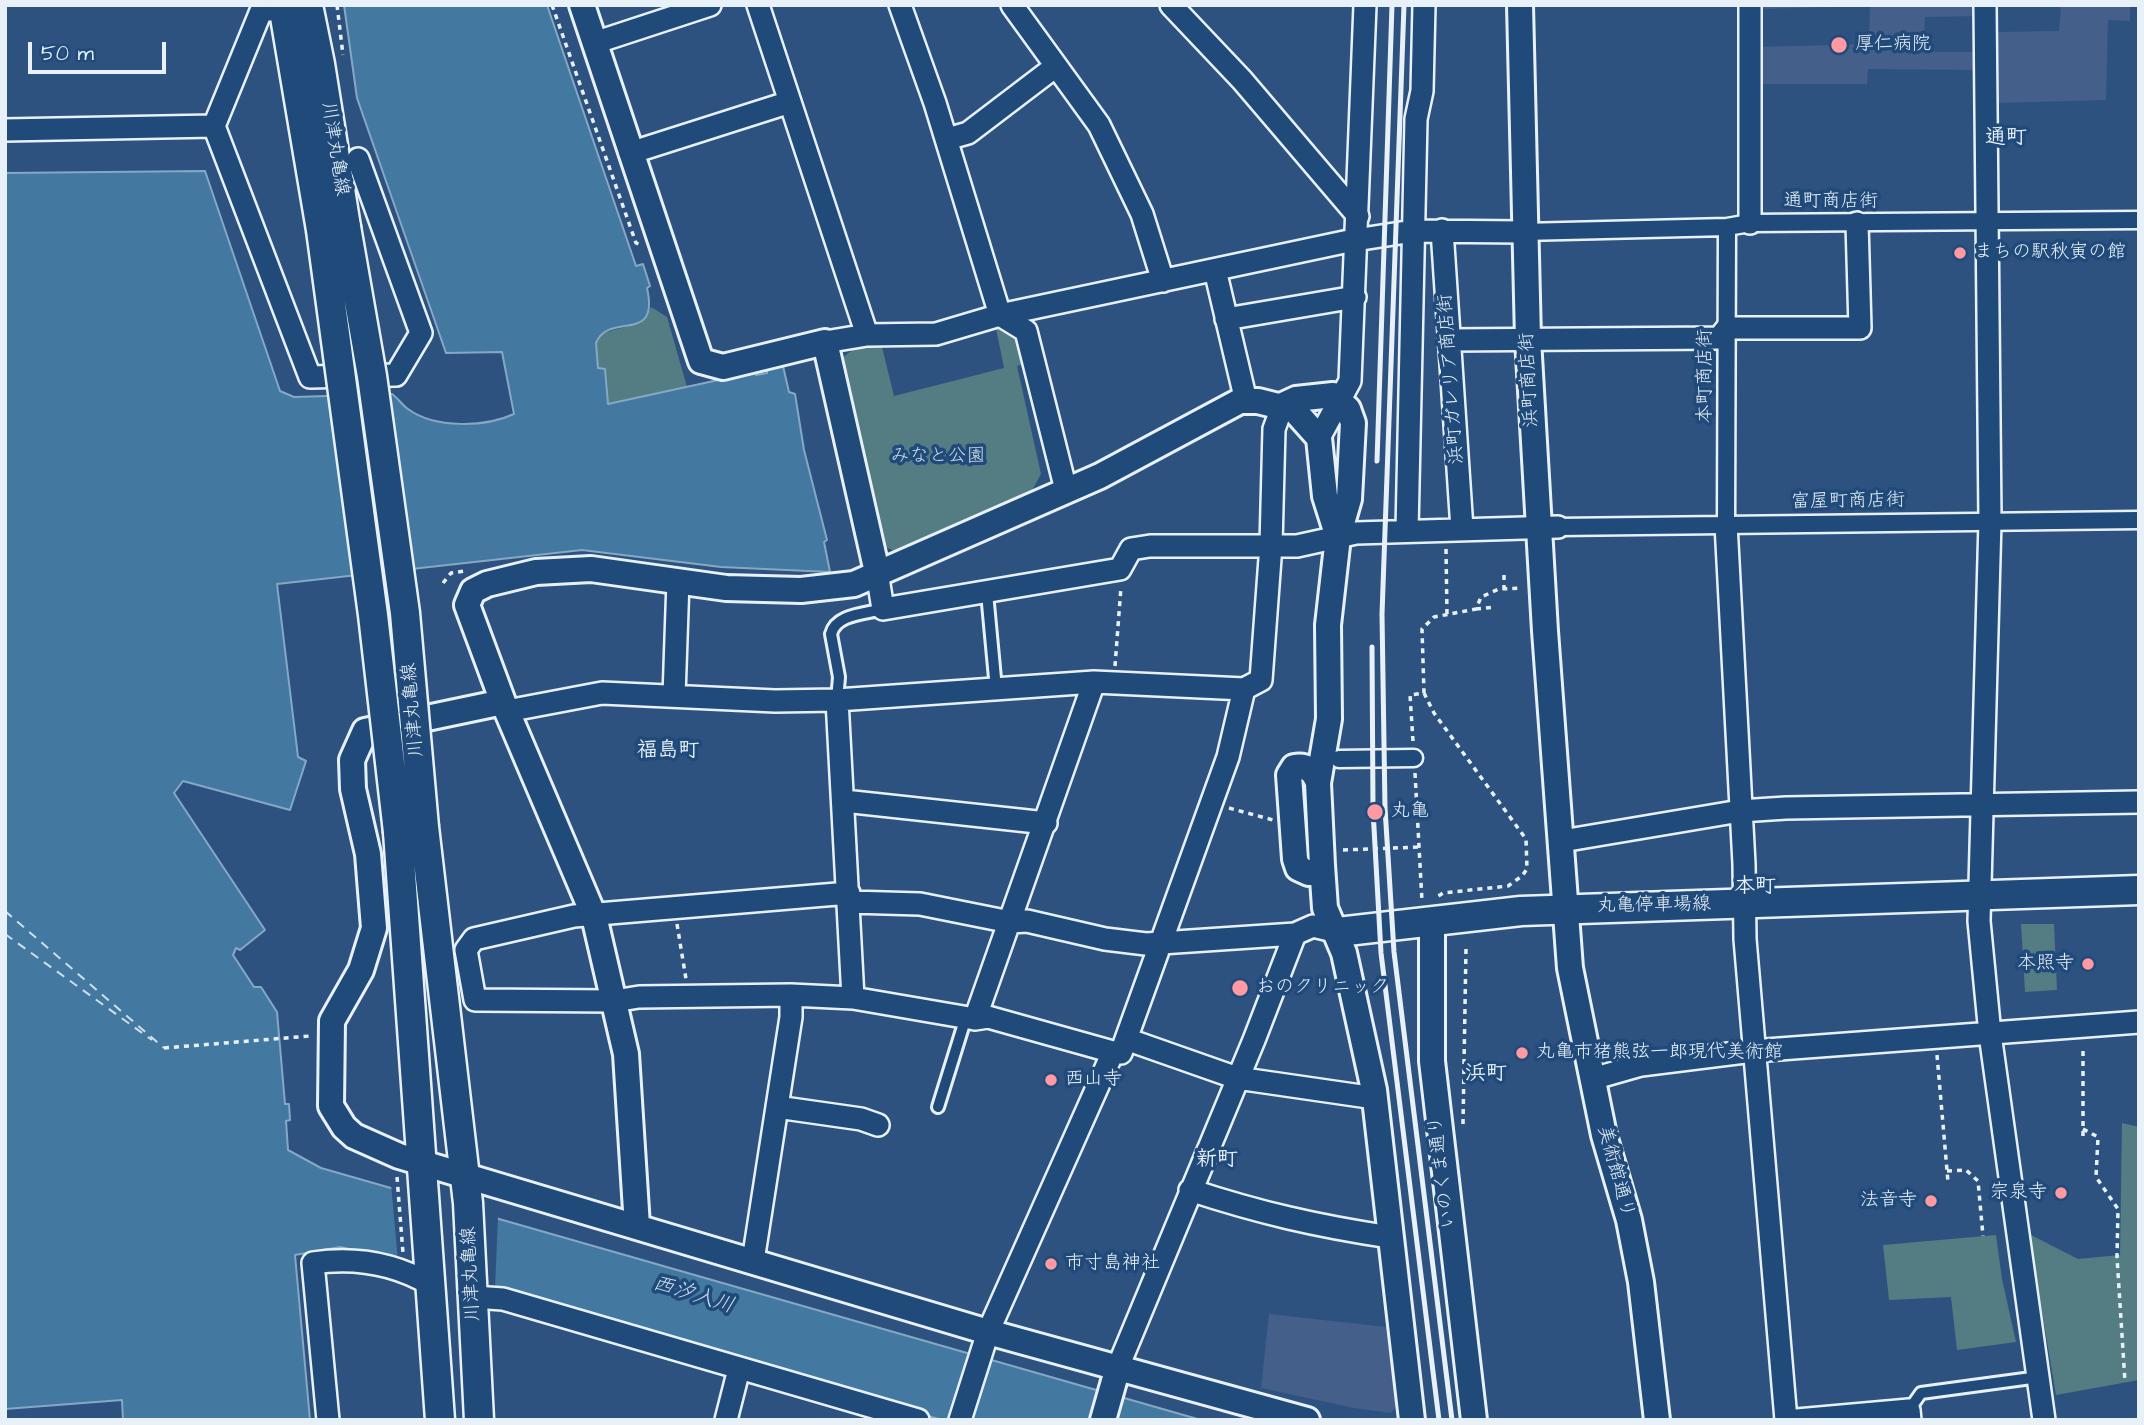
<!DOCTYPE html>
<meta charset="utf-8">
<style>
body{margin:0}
#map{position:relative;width:2144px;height:1425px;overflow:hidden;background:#2e5280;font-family:"Architects Daughter",sans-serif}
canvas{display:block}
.frame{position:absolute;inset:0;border:7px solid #e8f1f8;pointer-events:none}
.scale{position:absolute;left:28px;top:42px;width:138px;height:32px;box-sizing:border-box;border:4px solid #e8f1f8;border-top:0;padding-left:9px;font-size:21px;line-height:24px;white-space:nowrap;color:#e8f1f8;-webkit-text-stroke:5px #1f4a7a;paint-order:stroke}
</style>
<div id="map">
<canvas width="2144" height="1425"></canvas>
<div class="frame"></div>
<div class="scale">50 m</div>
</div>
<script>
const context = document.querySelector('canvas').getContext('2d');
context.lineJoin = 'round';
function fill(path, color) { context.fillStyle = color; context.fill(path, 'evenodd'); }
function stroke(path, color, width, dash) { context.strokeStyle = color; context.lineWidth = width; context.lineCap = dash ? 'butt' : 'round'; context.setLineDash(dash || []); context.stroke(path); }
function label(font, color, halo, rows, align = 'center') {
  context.font = font + ' "Architects Daughter","Klee One",sans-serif'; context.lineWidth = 7; context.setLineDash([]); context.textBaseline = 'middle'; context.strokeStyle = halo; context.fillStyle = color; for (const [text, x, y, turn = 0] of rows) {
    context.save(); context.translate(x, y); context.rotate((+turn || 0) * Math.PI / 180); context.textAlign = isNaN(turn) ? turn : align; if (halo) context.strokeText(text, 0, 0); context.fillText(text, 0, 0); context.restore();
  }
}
const built = new Path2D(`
 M1757 5H1980V16L1925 17 1924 37 1895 38 1894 52H1979V70L1868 69 1867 84H1758L1757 47 1869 44 1870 6 1757 9Z
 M2061 5H2130V21L2108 20 2106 100 1996 103 1995 32 2059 31Z
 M1269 1314 1386 1327 1396 1407 1391 1413 1354 1408 1261 1388Z`);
const green = new Path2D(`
 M651 307 667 317 687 387 608 405 605 369H598L596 344 598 336C616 326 644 329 651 307Z
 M996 328 1020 342 1026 363 1017 366 1041 474 1030 494 896 552 882 545 841 360C854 346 864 344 882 347L894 396 1004 368Z
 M2021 924H2054L2057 990 2025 992Z
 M2122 1123 2139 1127V1380L2056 1395 2029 1234 2078 1259 2120 1255Z
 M1996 1235 2002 1279 2016 1342 1957 1350 1951 1297 1889 1300 1883 1245Z`);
const water = new Path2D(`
 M344 5H547L636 266 643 264 650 286 647 288C660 345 609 311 596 343L598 368 605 369 608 404 755 372 756 375 767 373V369L783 366 789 392 795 394 804 450 827 540 824 542 830 572 721 567 582 550 277 584 298 757 306 761 290 810 183 781 174 793 265 930 240 950 236 948 233 955 254 987H261L277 1012 285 1104H289L290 1120 286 1121 288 1150 321 1168 1201 1420H942L407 1261 340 1247 295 1255 310 1420H123L122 1400 5 1409V173L205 171 280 391 294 397 392 394C398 398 402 405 408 409 435 429 486 427 514 414L502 352 446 353 357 98Z`);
const pier = new Path2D(`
 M391 1184 498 1217 495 1288 398 1261Z`);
const ferry = new Path2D(`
 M5 911 164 1048
 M5 934 152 1040`);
const path = new Path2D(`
 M337 5 343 55
 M552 5 636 243 641 245
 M1446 549 1447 614
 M1504 575V589
 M443 583 451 573 464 571
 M1476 609 1495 607
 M1115 666 1121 587
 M1424 693 1434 713 1526 839 1527 869 1522 876 1508 886 1443 893 1437 897
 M1413 741 1410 695 1424 693 1422 629 1434 617 1476 609 1481 597 1499 589 1522 588
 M1415 773 1422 901
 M1229 808 1273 820
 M1343 850 1419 847
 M677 924 686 979
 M164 1048 310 1036
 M1937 1055 1948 1182
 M1463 1124 1466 948
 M2083 1129 2098 1137 2096 1177 2118 1209 2117 1257 2125 1382
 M2083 1136V1046
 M1947 1171 1966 1170 1978 1181 1983 1236
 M397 1177 403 1253`);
const service = new Path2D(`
 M987 593 996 689
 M837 700 839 677 831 634C836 614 865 614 883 609
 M938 1107 966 1017
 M1909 1410 1921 1393 2039 1377`);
const pedestrian = new Path2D(`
 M1523 232 1727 227 1750 223 2139 220
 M1726 524 1727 227
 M1558 527 2139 520
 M1339 759 1414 758`);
const minor = new Path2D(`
 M758 5 867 335
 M900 5 935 103 1000 315 1026 331 1066 490
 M1012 5 1099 125 1142 214 1163 281
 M1171 5 1242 80 1358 216
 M1750 5V223
 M1985 5 1990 521 1979 921 1990 1034 2044 1420
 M594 43 710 5
 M214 126 310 377 396 375 421 333 358 159
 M5 130 214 126 261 11 283 8
 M947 139 968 133 1056 66
 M630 153 790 102
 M1442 230 1462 529
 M1215 270 1246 401
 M1226 319 1355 297
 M1449 340 1719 338 1727 328H1860L1857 223
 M825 342 867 335 936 334 1000 315 1349 241 1413 231 1523 232
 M1319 438 1350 381 1365 5
 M1726 524 1744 864 1745 939 1786 1420
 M1407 530 1416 119 1422 91 1424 5
 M877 572 883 609 1120 569 1131 549 1150 546H1297L1356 533 1558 527
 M674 696 678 581
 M837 700 853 998
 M507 711 602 693 775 701 837 700 1094 682 1244 689 1261 680 1271 545 1274 429 1283 405
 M844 801 1046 823
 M1562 841 1740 811 1786 808 2139 802
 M849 893 574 916 474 939 466 950 475 1000 614 1001 639 997 791 995 853 998 975 1019 988 1017 1113 1052
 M850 902 920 904 1010 922 1027 921 1105 939 1146 944 1295 934
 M975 1019 1094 682
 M1126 1039 1237 1078 1375 1098
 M1592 1079 1641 1065 1753 1051 2139 1022
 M777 1107 861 1119 878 1125
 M1190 1190C1260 1213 1317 1226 1390 1237
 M753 1261 791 1017V995
 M473 1297 503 1299 918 1420
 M1118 1367 1254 1040 1295 934 1313 926 1338 932
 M328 1420 313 1263C355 1257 394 1263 431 1285
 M726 1420 739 1369
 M960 1420 988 1332 1113 1052 1121 1053 1228 757 1244 689
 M1797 1420 1909 1410 1910 1420`);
const tertiary = new Path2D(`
 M582 5 701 361 723 367 825 342 877 572
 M1520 5 1528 339 1545 631 1570 968 1604 1135 1629 1220 1641 1282 1657 1420
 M1283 405 1296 399 1333 395 1348 409 1353 423 1349 499 1338 537 1328 625 1329 719 1318 783
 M503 702 365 731 352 760 353 789 368 854 374 928 361 970 332 1021 331 1106 344 1127 354 1136 399 1156 988 1332 1307 1420
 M1294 767C1307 765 1314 771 1318 783L1322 865 1319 870 1309 873 1298 868 1295 859 1289 775Z
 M1322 865 1325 908 1344 953 1374 1090 1412 1420
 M1432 922V1061L1474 1420
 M637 1226 626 1054 594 916 503 702 467 605 473 591 487 584 536 572 591 569 726 588 801 590 854 584 1100 476 1240 401H1258L1294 410 1319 438 1325 496 1338 537
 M1103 1420 1118 1367`);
const secondary = new Path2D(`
 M283 5 321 230
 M308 5 320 64 346 227
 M424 827 468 1203 479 1420
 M398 832 440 1420
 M1338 932 1521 911 2139 890`);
const rail = new Path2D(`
 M1404 5 1382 614 1385 808 1394 952 1452 1420
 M1377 461 1392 5
 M1372 647 1373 810 1381 953 1439 1420`);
const secondaryBridge = new Path2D(`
 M346 227 372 376 405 613 424 827
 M321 230 373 615 398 832`);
const markers = [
 [1839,45,9,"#ff9aa2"],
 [1960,253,7,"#ff9aa2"],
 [1375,812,9,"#ff9aa2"],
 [2088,964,7,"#ff9aa2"],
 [1240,988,9,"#ff9aa2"],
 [1522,1053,7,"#ff9aa2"],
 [1051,1080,7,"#ff9aa2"],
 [2061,1193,7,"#ff9aa2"],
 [1931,1201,7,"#ff9aa2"],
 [1051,1264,7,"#ff9aa2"]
];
const poiNames = [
 ["厚仁病院",1855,45],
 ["まちの駅秋寅の館",1974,253],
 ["丸亀",1391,812],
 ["本照寺",2074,964,"right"],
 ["おのクリニック",1256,988],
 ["丸亀市猪熊弦一郎現代美術館",1536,1053],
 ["西山寺",1065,1080],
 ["宗泉寺",2047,1193,"right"],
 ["法音寺",1917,1201,"right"],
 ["市寸島神社",1065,1264]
];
const streetNames = [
 ["川津丸亀線",334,149,81],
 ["通町商店街",1831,202],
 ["本町商店街",1706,376,-90],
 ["浜町ガレリア商店街",1452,379,-94],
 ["浜町商店街",1530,380,-93],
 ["富屋町商店街",1848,502,-1],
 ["川津丸亀線",414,710,-95],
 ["丸亀停車場線",1654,906,-1],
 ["いのくま通り",1443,1172,-97],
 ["美術館通り",1615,1172,75],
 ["川津丸亀線",472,1274,-93]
];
const parkNames = [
 ["みなと公園",938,457]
];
const neighbourhoodNames = [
 ["通町",2006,139],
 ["福島町",668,752],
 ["本町",1755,888],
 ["浜町",1486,1075],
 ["新町",1217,1161]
];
const waterNames = [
 ["西汐入川",693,1296,17]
];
fill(built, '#435f8a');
fill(green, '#547c83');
fill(water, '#4378a0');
stroke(water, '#85a8c3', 2);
fill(pier, '#2e5280');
stroke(ferry, '#cfdfeb', 2, [9, 7]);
stroke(service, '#e8f1f8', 16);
stroke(pedestrian, '#e8f1f8', 21);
stroke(minor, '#e8f1f8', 26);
stroke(tertiary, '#e8f1f8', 30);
stroke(secondary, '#e8f1f8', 33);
stroke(path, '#e8f1f8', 3.5, [5, 5]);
stroke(service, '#1f4a7a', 10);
stroke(pedestrian, '#1f4a7a', 16);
stroke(minor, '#1f4a7a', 21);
stroke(tertiary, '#1f4a7a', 24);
stroke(secondary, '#1f4a7a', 28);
stroke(rail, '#e8f1f8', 5);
stroke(secondaryBridge, '#e8f1f8', 33, []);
stroke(secondaryBridge, '#1f4a7a', 28);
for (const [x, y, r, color] of markers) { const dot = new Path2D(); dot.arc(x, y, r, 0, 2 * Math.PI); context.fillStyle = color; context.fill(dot); stroke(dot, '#1f4a7a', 2.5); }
label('19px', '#e8f1f8', '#1f4a7a', poiNames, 'left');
label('19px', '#e8f1f8', '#1f4a7a', streetNames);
label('19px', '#d2dfe6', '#1f4a7a', parkNames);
label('bold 21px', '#e8f1f8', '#1f4a7a', neighbourhoodNames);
label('italic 21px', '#cfdfeb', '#1f4a7a', waterNames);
</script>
